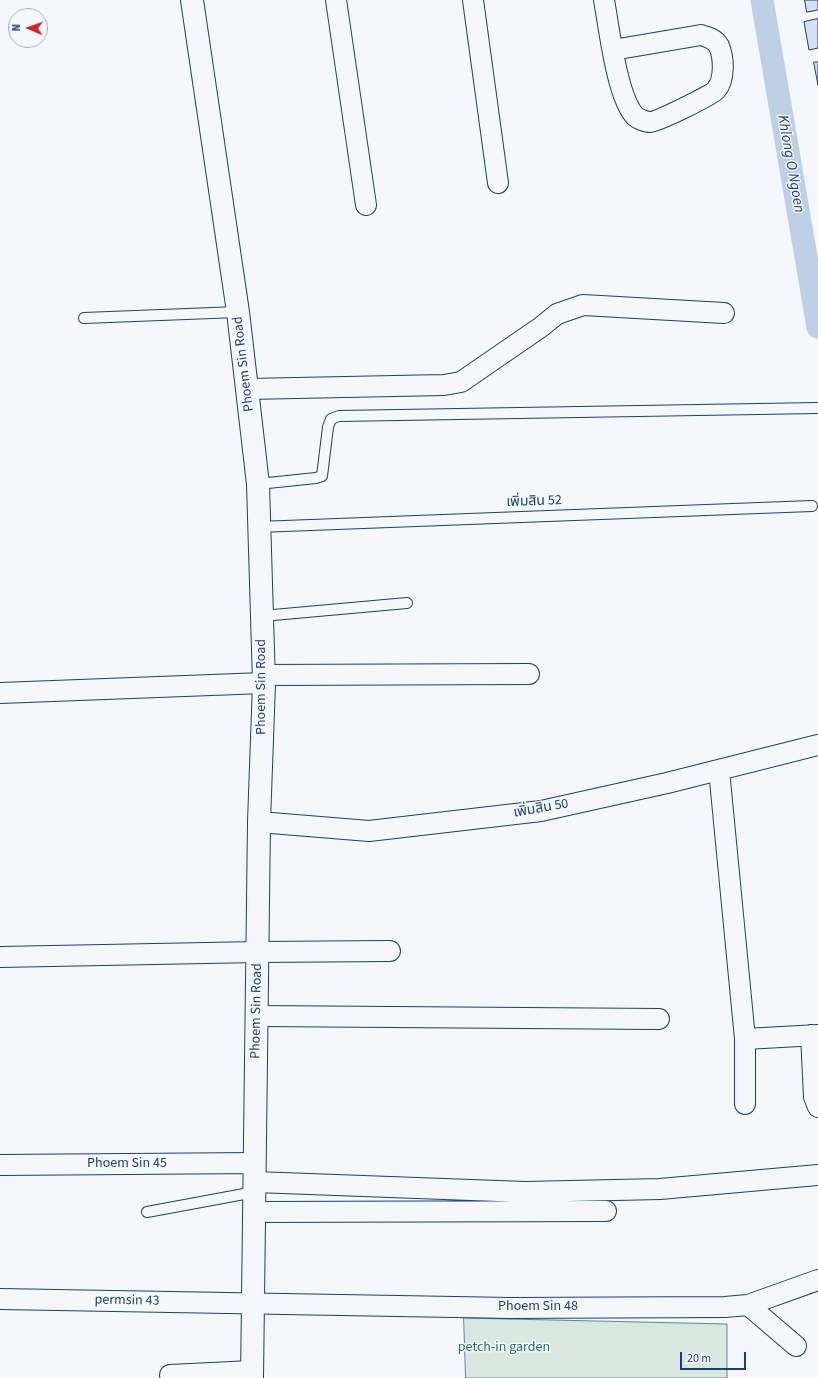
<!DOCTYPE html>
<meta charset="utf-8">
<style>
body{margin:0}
#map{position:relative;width:818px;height:1378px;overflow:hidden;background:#f4f7fb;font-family:"Source Sans 3",sans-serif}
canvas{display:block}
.north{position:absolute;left:8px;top:8px;width:40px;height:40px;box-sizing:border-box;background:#f4f7fb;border:1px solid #9eadc5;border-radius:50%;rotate:272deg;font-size:11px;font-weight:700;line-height:16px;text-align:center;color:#1d3f73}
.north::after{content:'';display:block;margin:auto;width:14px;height:18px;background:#c62828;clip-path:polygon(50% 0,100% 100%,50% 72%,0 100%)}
.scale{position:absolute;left:680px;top:1352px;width:66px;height:18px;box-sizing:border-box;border:2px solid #1d3f73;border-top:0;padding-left:5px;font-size:12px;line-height:14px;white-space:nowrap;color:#1d3f73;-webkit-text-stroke:3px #f4f7fb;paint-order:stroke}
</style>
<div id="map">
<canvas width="818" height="1378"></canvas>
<div class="north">N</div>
<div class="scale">20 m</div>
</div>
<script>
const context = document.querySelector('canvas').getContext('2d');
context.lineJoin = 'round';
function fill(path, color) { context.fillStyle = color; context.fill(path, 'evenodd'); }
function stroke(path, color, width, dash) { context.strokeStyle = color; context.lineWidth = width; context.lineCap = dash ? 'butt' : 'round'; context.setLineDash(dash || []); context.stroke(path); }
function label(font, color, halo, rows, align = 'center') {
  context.font = font + ' "Source Sans 3","Noto Sans Thai",sans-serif'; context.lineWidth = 3; context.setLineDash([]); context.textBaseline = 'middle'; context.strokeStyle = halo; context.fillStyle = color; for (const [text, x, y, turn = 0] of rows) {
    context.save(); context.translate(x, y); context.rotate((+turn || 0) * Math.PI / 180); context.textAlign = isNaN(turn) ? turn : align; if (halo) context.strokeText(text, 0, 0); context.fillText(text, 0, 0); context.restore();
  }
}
const green = new Path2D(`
 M464 1318 727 1324V1378H466Z`);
const canal = new Path2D(`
 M762 0 818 327`);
const building = new Path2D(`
 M805 0H818V10L807 12Z
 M818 19V48L809 50 804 22Z
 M814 62H818V85Z`);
const lane = new Path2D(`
 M84 318 238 312
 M258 484 316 478 322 476 328 427 331 419 339 416 818 408
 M258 527 812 506
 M262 616 407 603
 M147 1212 255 1192`);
const street = new Path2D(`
 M336 0 366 205
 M473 0 498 183
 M604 0C609 27 617 99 636 117 638 119 647 122 650 122 657 122 712 95 716 90 725 80 724 58 719 46 715 39 708 37 701 35L613 50
 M247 389 444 385 461 382 541 327 557 314 583 305 724 313
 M263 675 529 674
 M0 693 264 683
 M719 770 745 1039V1104
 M259 822 369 831 541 811 667 783 818 745
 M0 957 258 952 390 951
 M257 1016 659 1019
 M811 1035 814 1097 818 1107
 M745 1039 818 1035
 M0 1165 255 1163
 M255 1182 525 1192 660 1189 818 1175
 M254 1212 606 1211
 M0 1299 511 1308 725 1307 748 1305 818 1280
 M748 1305 796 1346
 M170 1375 252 1371`);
const secondary = new Path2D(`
 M192 0 238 312 258 484 264 683 259 822 252 1378`);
const streetNames = [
 ["Phoem Sin Road",244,364,-97],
 ["เพิ่มสิน 52",534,502,-2],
 ["Phoem Sin Road",262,687,-90],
 ["เพิ่มสิน 50",541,809,-10],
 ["Phoem Sin Road",257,1011,-89],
 ["Phoem Sin 45",127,1164],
 ["permsin 43",127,1301,1],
 ["Phoem Sin 48",538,1307]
];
const parkNames = [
 ["petch-in garden",504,1348]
];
const waterNames = [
 ["Khlong O Ngoen",790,164,80]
];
fill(green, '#d7e8df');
stroke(green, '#687fa3', 1);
stroke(canal, '#bed0e5', 23);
fill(building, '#d5e0f0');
stroke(building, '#1d3f73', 1);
stroke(lane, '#1d3f73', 12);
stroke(street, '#1d3f73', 22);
stroke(secondary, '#1d3f73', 24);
stroke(lane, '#f4f7fb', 10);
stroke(street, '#f4f7fb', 20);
stroke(secondary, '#f4f7fb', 22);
label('14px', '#1d3f73', '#f4f7fb', streetNames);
label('14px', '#2c6c60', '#f4f7fb', parkNames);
label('italic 15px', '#1d3f73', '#f4f7fb', waterNames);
</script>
